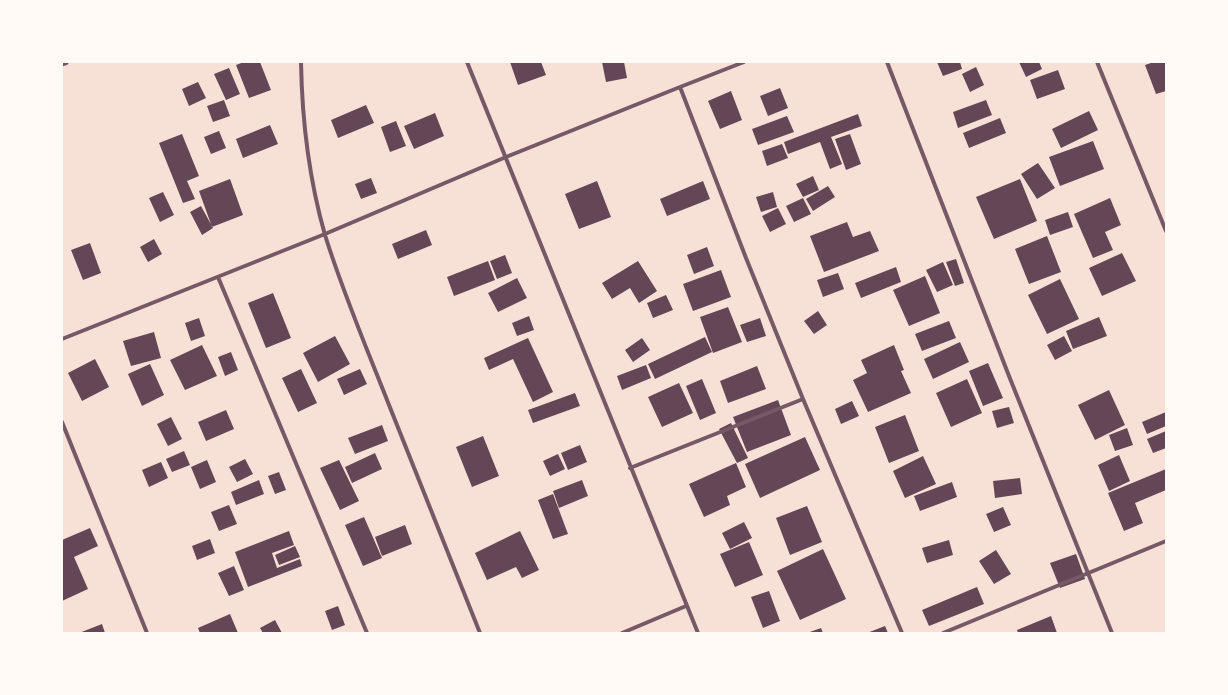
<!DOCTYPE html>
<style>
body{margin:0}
#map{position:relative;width:1228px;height:695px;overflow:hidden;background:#f7e1d7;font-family:Mulish,sans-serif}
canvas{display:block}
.frame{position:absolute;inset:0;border:63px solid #fffaf5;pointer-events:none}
</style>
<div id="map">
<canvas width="1228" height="695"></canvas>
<div class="frame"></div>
</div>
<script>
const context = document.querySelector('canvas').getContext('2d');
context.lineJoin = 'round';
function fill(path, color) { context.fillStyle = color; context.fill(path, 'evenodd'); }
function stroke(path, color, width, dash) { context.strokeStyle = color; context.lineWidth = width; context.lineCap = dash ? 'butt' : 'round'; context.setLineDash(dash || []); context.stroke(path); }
const building = new Path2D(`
 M244 62H260L271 90 249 98 236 65Z
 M510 62H541L546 75 518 85Z
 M602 62H624L627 78 606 82Z
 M937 62H960L962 69 943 76Z
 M1019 62H1039L1042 69 1026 77Z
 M1154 62H1166V91L1156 94 1145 65Z
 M976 67 984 85 970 92 962 74Z
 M229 68 240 94 226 100 214 74Z
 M1058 70 1065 89 1037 99 1030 80Z
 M198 82 206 98 189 106 182 89Z
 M780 88 788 108 768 116 760 96Z
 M731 91 742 120 720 129 708 101Z
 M224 100 230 116 213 122 207 106Z
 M986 100 992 115 958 128 953 112Z
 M366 105 374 123 338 138 331 120Z
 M1089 111 1098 130 1061 148 1052 129Z
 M435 113 444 136 414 149 404 126Z
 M858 114 862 126 831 137 842 164 830 169 820 142 788 154 784 142Z
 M787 116 794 132 758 145 752 129Z
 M1000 118 1006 133 969 148 963 133Z
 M396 121 406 146 390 152 381 127Z
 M270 125 278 144 243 158 236 139Z
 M219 131 226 148 211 154 204 137Z
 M182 134 199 176 187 181 195 199 183 203 159 143Z
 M850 134 861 164 846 170 835 139Z
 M1093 141 1104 169 1060 186 1049 157Z
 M782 144 788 158 767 166 762 151Z
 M1038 163 1055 188 1037 199 1021 174Z
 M813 176 819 190 803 197 796 184Z
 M371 178 377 193 361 199 355 184Z
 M230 179 243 215 212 227 199 191Z
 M1020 179 1037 221 994 239 976 197Z
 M597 181 611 217 579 229 565 194Z
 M703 181 710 199 667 216 660 199Z
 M828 186 835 197 813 211 806 199Z
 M163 192 174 215 160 222 149 198Z
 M773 192 777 207 761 212 756 197Z
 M803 198 811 214 794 222 786 206Z
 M1110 198 1121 225 1105 232 1113 250 1093 258 1074 214Z
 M201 206 213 228 202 235 190 212Z
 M778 208 786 224 770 232 762 216Z
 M1068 212 1073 227 1050 235 1045 220Z
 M847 222 853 237 870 231 879 251 824 272 810 236Z
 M426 230 432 245 398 259 392 244Z
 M1047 236 1061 272 1029 284 1015 249Z
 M154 239 162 254 148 262 140 247Z
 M90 243 101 273 83 280 71 250Z
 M707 247 714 266 694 274 687 255Z
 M1122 253 1136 281 1102 296 1089 268Z
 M505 255 512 273 497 279 490 261Z
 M956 259 964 283 955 286 946 262Z
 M488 261 495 280 454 296 447 277Z
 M638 261 657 291 639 303 630 288 612 299 602 283Z
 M943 262 953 285 937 292 926 270Z
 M896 267 901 282 861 298 855 283Z
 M721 270 731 297 693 311 683 284Z
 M838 273 844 289 823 297 817 280Z
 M925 276 940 313 909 326 893 290Z
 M517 278 527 298 498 312 488 293Z
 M1060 279 1079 319 1047 334 1028 295Z
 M273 293 291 338 266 348 248 303Z
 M666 295 673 310 653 318 647 303Z
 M728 307 742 342 713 353 700 317Z
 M818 311 827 325 814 334 804 321Z
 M529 316 534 330 517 336 512 323Z
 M1099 317 1107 336 1073 349 1066 331Z
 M199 318 205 336 191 341 185 323Z
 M760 318 766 336 747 342 740 325Z
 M949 321 956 338 922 351 915 334Z
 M154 332 161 358 131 366 123 341Z
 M335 336 350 364 318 382 303 353Z
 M1064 336 1072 351 1055 360 1047 345Z
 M705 337 712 352 655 379 648 364Z
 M528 338 553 392 533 402 513 359 489 370 484 358Z
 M642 338 650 350 633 362 625 350Z
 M960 342 969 362 933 379 924 359Z
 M202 345 217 376 185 390 170 360Z
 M894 345 904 370 901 371 911 393 868 412 853 380 867 373 861 360Z
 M231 352 238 370 225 376 218 357Z
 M95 359 109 387 82 401 68 373Z
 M988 363 1003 398 983 406 969 371Z
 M150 364 164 395 142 406 128 374Z
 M646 365 651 378 622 390 617 376Z
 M757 366 766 389 728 403 720 381Z
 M301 369 317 403 298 412 282 378Z
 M360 369 367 384 344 395 337 379Z
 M702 379 716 413 700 420 686 386Z
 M967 379 982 413 951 427 936 393Z
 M679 383 693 413 662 427 648 397Z
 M1109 390 1125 425 1095 440 1078 405Z
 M575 393 580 406 533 423 528 410Z
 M778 400 791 435 747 452 733 417Z
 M852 401 859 416 841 424 835 409Z
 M1009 407 1014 423 997 428 992 411Z
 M226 410 234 429 206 441 198 422Z
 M1166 412V426L1147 434 1142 422Z
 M905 415 919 451 889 463 875 427Z
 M171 417 182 439 168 446 157 424Z
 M731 423 748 458 737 463 719 429Z
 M382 425 388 441 355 454 348 438Z
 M1127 428 1133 445 1115 451 1109 435Z
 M1166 431V448L1153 453 1147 439Z
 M483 436 499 476 472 487 456 447Z
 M805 437 820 470 760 498 745 464Z
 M580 445 587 462 568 470 561 453Z
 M184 451 190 465 172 472 166 459Z
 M375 453 382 469 352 483 345 467Z
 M558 454 565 469 550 476 543 461Z
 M1119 455 1130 481 1109 491 1098 465Z
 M923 456 936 484 905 498 893 471Z
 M245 459 253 474 237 482 229 467Z
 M207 460 216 482 200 489 191 467Z
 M339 460 359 501 340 510 320 468Z
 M161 462 168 478 149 487 142 470Z
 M736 463 746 487 727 496 730 505 704 517 689 484Z
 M1166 469V490L1135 503 1143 523 1124 531 1108 493Z
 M279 472 286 490 275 494 268 476Z
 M1020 478 1022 494 995 498 993 481Z
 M259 480 264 494 236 505 231 492Z
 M582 480 588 496 559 508 553 491Z
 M952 482 957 497 920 511 914 496Z
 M553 494 568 534 553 539 538 500Z
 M229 505 237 524 219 531 211 512Z
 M807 506 822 542 790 555 776 518Z
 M1003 507 1011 525 994 532 986 514Z
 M364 517 382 558 363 566 345 525Z
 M744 522 752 538 730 549 722 533Z
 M405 525 412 544 382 556 375 537Z
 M90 528 98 546 74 557 88 589 62 601V540Z
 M289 531 294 545 272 553 277 568 300 559 302 566 248 587 235 552Z
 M520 531 539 570 522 578 516 567 487 580 475 553Z
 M210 539 215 553 197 560 192 546Z
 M949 540 953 555 927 563 922 548Z
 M749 542 763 575 735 587 720 554Z
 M295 546 300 557 279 565 275 555Z
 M823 549 846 599 800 620 777 571Z
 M996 550 1011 574 994 584 979 561Z
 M1076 554 1085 579 1060 588 1050 563Z
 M234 566 244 590 229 596 218 573Z
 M977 587 984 604 929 626 922 610Z
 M769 591 780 621 763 628 751 597Z
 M338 606 345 625 332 630 325 611Z
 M230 614 238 633H200L198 628Z
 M1051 616 1057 633H1018L1017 630Z
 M275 620 282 633H263L260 628Z
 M102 624 105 633H79Z
 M885 626 888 633H867Z
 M821 628 823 633H807Z`);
const minor = new Path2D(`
 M301 62C302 121 309 179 325 235 343 293 367 349 389 405 420 481 450 557 480 633
 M467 62 698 633
 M887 62 1009 376 1112 633
 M1097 62 1166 231
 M680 87 744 62
 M218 277 367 633
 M62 339 325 234 506 157 680 87 746 258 803 399 902 633
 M62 422 147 633
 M630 468 803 399
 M622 633 686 606
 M943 633 1166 541`);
const tertiary = new Path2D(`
 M62 63 65 62`);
fill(building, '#644757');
stroke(minor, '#755966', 4);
stroke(tertiary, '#755966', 7);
</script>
